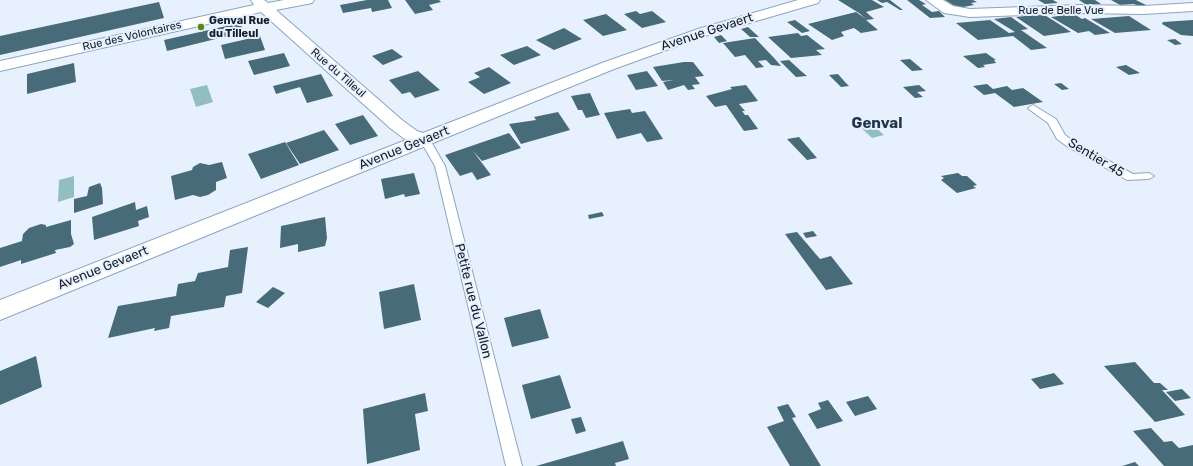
<!DOCTYPE html>
<style>
body{margin:0}
canvas{display:block;background:#e7f1fd}
</style>
<canvas width="1193" height="466"></canvas>
<script>
const context = document.querySelector('canvas').getContext('2d');
context.lineJoin = 'round';
function fill(path, color) { context.fillStyle = color; context.fill(path, 'evenodd'); }
function stroke(path, color, width, dash) { context.strokeStyle = color; context.lineWidth = width; context.lineCap = dash ? 'butt' : 'round'; context.setLineDash(dash || []); context.stroke(path); }
function label(font, color, halo, rows, align = 'center') {
  context.font = font + ' Rubik,sans-serif'; context.lineWidth = 4; context.setLineDash([]); context.textBaseline = 'middle'; context.strokeStyle = halo; context.fillStyle = color; for (const [text, x, y, turn = 0] of rows) {
    context.save(); context.translate(x, y); context.rotate((+turn || 0) * Math.PI / 180); context.textAlign = isNaN(turn) ? turn : align; if (halo) context.strokeText(text, 0, 0); context.fillText(text, 0, 0); context.restore();
  }
}
const water = new Path2D(`
 M207 85 213 102 196 107 190 89Z
 M867 120 884 135 872 138 855 122Z
 M74 176V197L58 202 59 180Z`);
const building = new Path2D(`
 M367 0H388L392 8 372 12 371 8 343 13 340 5Z
 M405 0H439L441 2 429 5 433 10 415 14Z
 M838 0H872L884 7 866 12 874 19 866 20 878 30 861 33 854 28 841 32 844 36 832 40 808 24 856 12 866 19 859 13Z
 M877 0H890L903 10H900L887 2 882 3Z
 M907 0H919L926 4 922 5 932 12 939 11 945 17 930 18Z
 M945 0H973L977 2 971 3 974 5 958 8Z
 M1038 0H1053L1058 3 1045 4Z
 M1079 0H1095L1101 4H1085Z
 M1111 0H1136L1150 7H1140L1134 4 1120 5Z
 M159 2 164 18 0 55V36Z
 M636 11 640 14 652 11 666 22 642 28 624 14Z
 M606 14 627 30 603 36 583 20Z
 M1043 14 1059 24 1071 32 1044 36 1016 17Z
 M1074 14 1082 19 1085 18 1110 33 1095 35 1089 31 1078 33 1051 17Z
 M1129 16 1151 30 1115 33 1091 19Z
 M1011 17 1028 29 1021 30 1047 48 1031 50 1013 36 978 40 956 23 990 20 1009 33 1015 32 994 19Z
 M795 20 810 31 802 33 787 22Z
 M1193 20V36L1181 35 1162 24 1163 22Z
 M240 23 244 32 167 51 164 40Z
 M748 27 759 37H750L741 29Z
 M564 28 582 39 554 50 536 40Z
 M798 33 801 36 807 35 825 49 816 50 822 55 791 58 768 37Z
 M721 35 727 41 719 43 714 37Z
 M260 36 265 50 225 59 221 45Z
 M755 38 775 59 781 66 771 65 766 60 758 61 764 67 756 68 745 55 735 57 723 43Z
 M1175 39 1182 44 1175 45 1167 40Z
 M527 46 541 55 514 65 500 55Z
 M392 49 403 57 383 65 372 56Z
 M284 53 290 66 254 75 248 61Z
 M986 53 996 60H994L996 63 983 65 985 67 978 68 963 56Z
 M910 59 923 70 912 71 900 60Z
 M789 60 801 71 807 76 796 77 780 61Z
 M684 62H693L704 76 695 77 700 84 692 85 695 89 688 90 684 85 668 90 663 82 673 80 662 81 653 67Z
 M74 63 76 82 27 94V74Z
 M1126 65 1140 73 1129 75 1116 67Z
 M489 67 511 83 484 94 468 82 480 77 474 73Z
 M418 71 440 90 415 98 410 92 402 94 389 80Z
 M647 71 658 86 636 90 627 75Z
 M321 74 333 96 307 103 300 87 276 94 273 86Z
 M838 74 845 82 849 86 841 87 829 75Z
 M1061 83 1069 89 1062 90 1054 84Z
 M987 84 993 89 1007 86 1012 90 1023 88 1043 102 1014 107 995 93 984 95 973 86Z
 M746 85 758 101 739 104 745 111H742L745 115H748L758 129 744 131 726 105 715 107 706 96 732 89 730 87Z
 M919 85 926 91 917 92 923 97 915 98 903 87Z
 M590 93 600 115 586 118 582 110H578L571 96Z
 M630 109 632 113 645 111 663 139 647 142 641 133 617 139 604 113Z
 M558 112 570 130 521 144 509 124 536 120 534 117Z
 M363 115 378 136 350 145 335 124Z
 M324 130 339 150 300 164 286 143Z
 M509 133 521 148 482 161 473 151 491 175 477 180 472 172 460 176 445 155Z
 M799 137 817 158 807 160 787 139Z
 M285 142 299 165 261 179 248 154Z
 M222 162 227 178 216 182V190L208 195 200 197 193 195 175 200 171 176 192 170 193 167 200 163 209 165Z
 M414 173 420 194 405 197 404 194 385 199 381 179Z
 M958 173 962 176H967L977 185 973 186 976 188 957 193 941 180 944 178 941 176Z
 M100 183 102 188 103 204 74 213V199L87 196 89 187Z
 M135 202 136 210 147 206 149 217 138 221 139 226 94 240 92 217Z
 M602 212 604 216 589 219 588 215Z
 M325 217 327 238 325 246 298 252V244L280 248 281 226Z
 M71 220V234L74 244 70 247 55 250 56 253 21 264V260L0 267V248L22 241 23 234 29 228 41 224 46 225V227Z
 M813 231 817 236 806 238 803 233Z
 M797 232 820 259 831 256 853 284 826 290 785 234Z
 M248 247 242 293 226 296 224 307 171 316 169 328 154 331 155 328 108 338 118 306 176 296 178 284 195 281 198 273 228 267 230 250Z
 M414 284 421 320 384 329 379 292Z
 M273 287 285 293 268 308 256 302Z
 M540 309 549 338 512 347 504 318Z
 M36 356 42 387 0 405V371Z
 M1135 362 1154 383H1160L1168 390H1162L1185 415 1155 422 1104 366Z
 M1054 373 1064 384 1040 389 1031 379Z
 M560 375 571 408 531 419 522 385Z
 M1182 389 1191 398 1175 401 1166 392Z
 M425 393 428 411 415 414 420 450 367 464 363 409Z
 M868 396 877 409 855 416 846 402Z
 M828 400 843 421 817 429 808 414 821 409 818 403Z
 M788 404 796 417 792 418 821 466H790L767 427 784 421 777 407Z
 M581 417 586 431 576 434 571 419Z
 M1151 428 1164 442 1172 441 1179 448 1193 445V466H1164L1133 431Z
 M623 441 629 459 615 463 616 466H536Z
 M1135 462 1139 466H1122Z`);
const service = new Path2D(`
 M1033 105 1056 119 1065 135 1076 143 1133 174 1149 173 1154 176 1149 179 1127 180 1068 147 1057 139 1048 123 1030 110 1028 108Z
 M425 137 429 138 445 166 522 466H506L435 166 420 140Z`);
const minor = new Path2D(`
 M251 0H264L268 3 284 0H314L312 3 276 10 402 120 417 131 423 133 602 63 698 29 798 0H820L818 3 708 35 614 69 0 320V300L406 140 390 128 261 12 0 71V61L254 5Z
 M926 0H943L953 6 970 9 1080 5 1144 6 1193 3V11L1144 14 1080 13 970 17 944 13Z`);
const markers = [
 [201,27,4,"#5b8715"]
];
const farStreetnames = [
 ["Rue de Belle Vue",1061,11],
 ["Rue des Volontaires",132,36,-13],
 ["Rue du Tilleul",338,73,41]
];
const farPoinames = [
 ["Genval Rue",209,21],
 ["du Tilleul",209,34]
];
const streetNames = [
 ["Avenue Gevaert",707,32,-18],
 ["Avenue Gevaert",404,148,-22],
 ["Sentier 45",1096,158,31],
 ["Avenue Gevaert",103,268,-22],
 ["Petite rue du Vallon",473,301,76]
];
const quarterNames = [
 ["Genval",877,124]
];
fill(water, '#92bdc1');
fill(building, '#486b7a');
stroke(service, '#8da5bf', 2);
stroke(minor, '#8da5bf', 2);
fill(service, '#fff');
fill(minor, '#fff');
for (const [x, y, r, color] of markers) { const dot = new Path2D(); dot.arc(x, y, r, 0, 2 * Math.PI); context.fillStyle = color; context.fill(dot); stroke(dot, '#e7f1fd', 1.5); }
label('11px', '#141d27', '#e7f1fd', farStreetnames);
label('bold 11px', '#141d27', '#e7f1fd', farPoinames, 'left');
label('13px', '#141d27', '#e7f1fd', streetNames);
label('bold 15px', '#22364b', '#e7f1fd', quarterNames);
</script>
